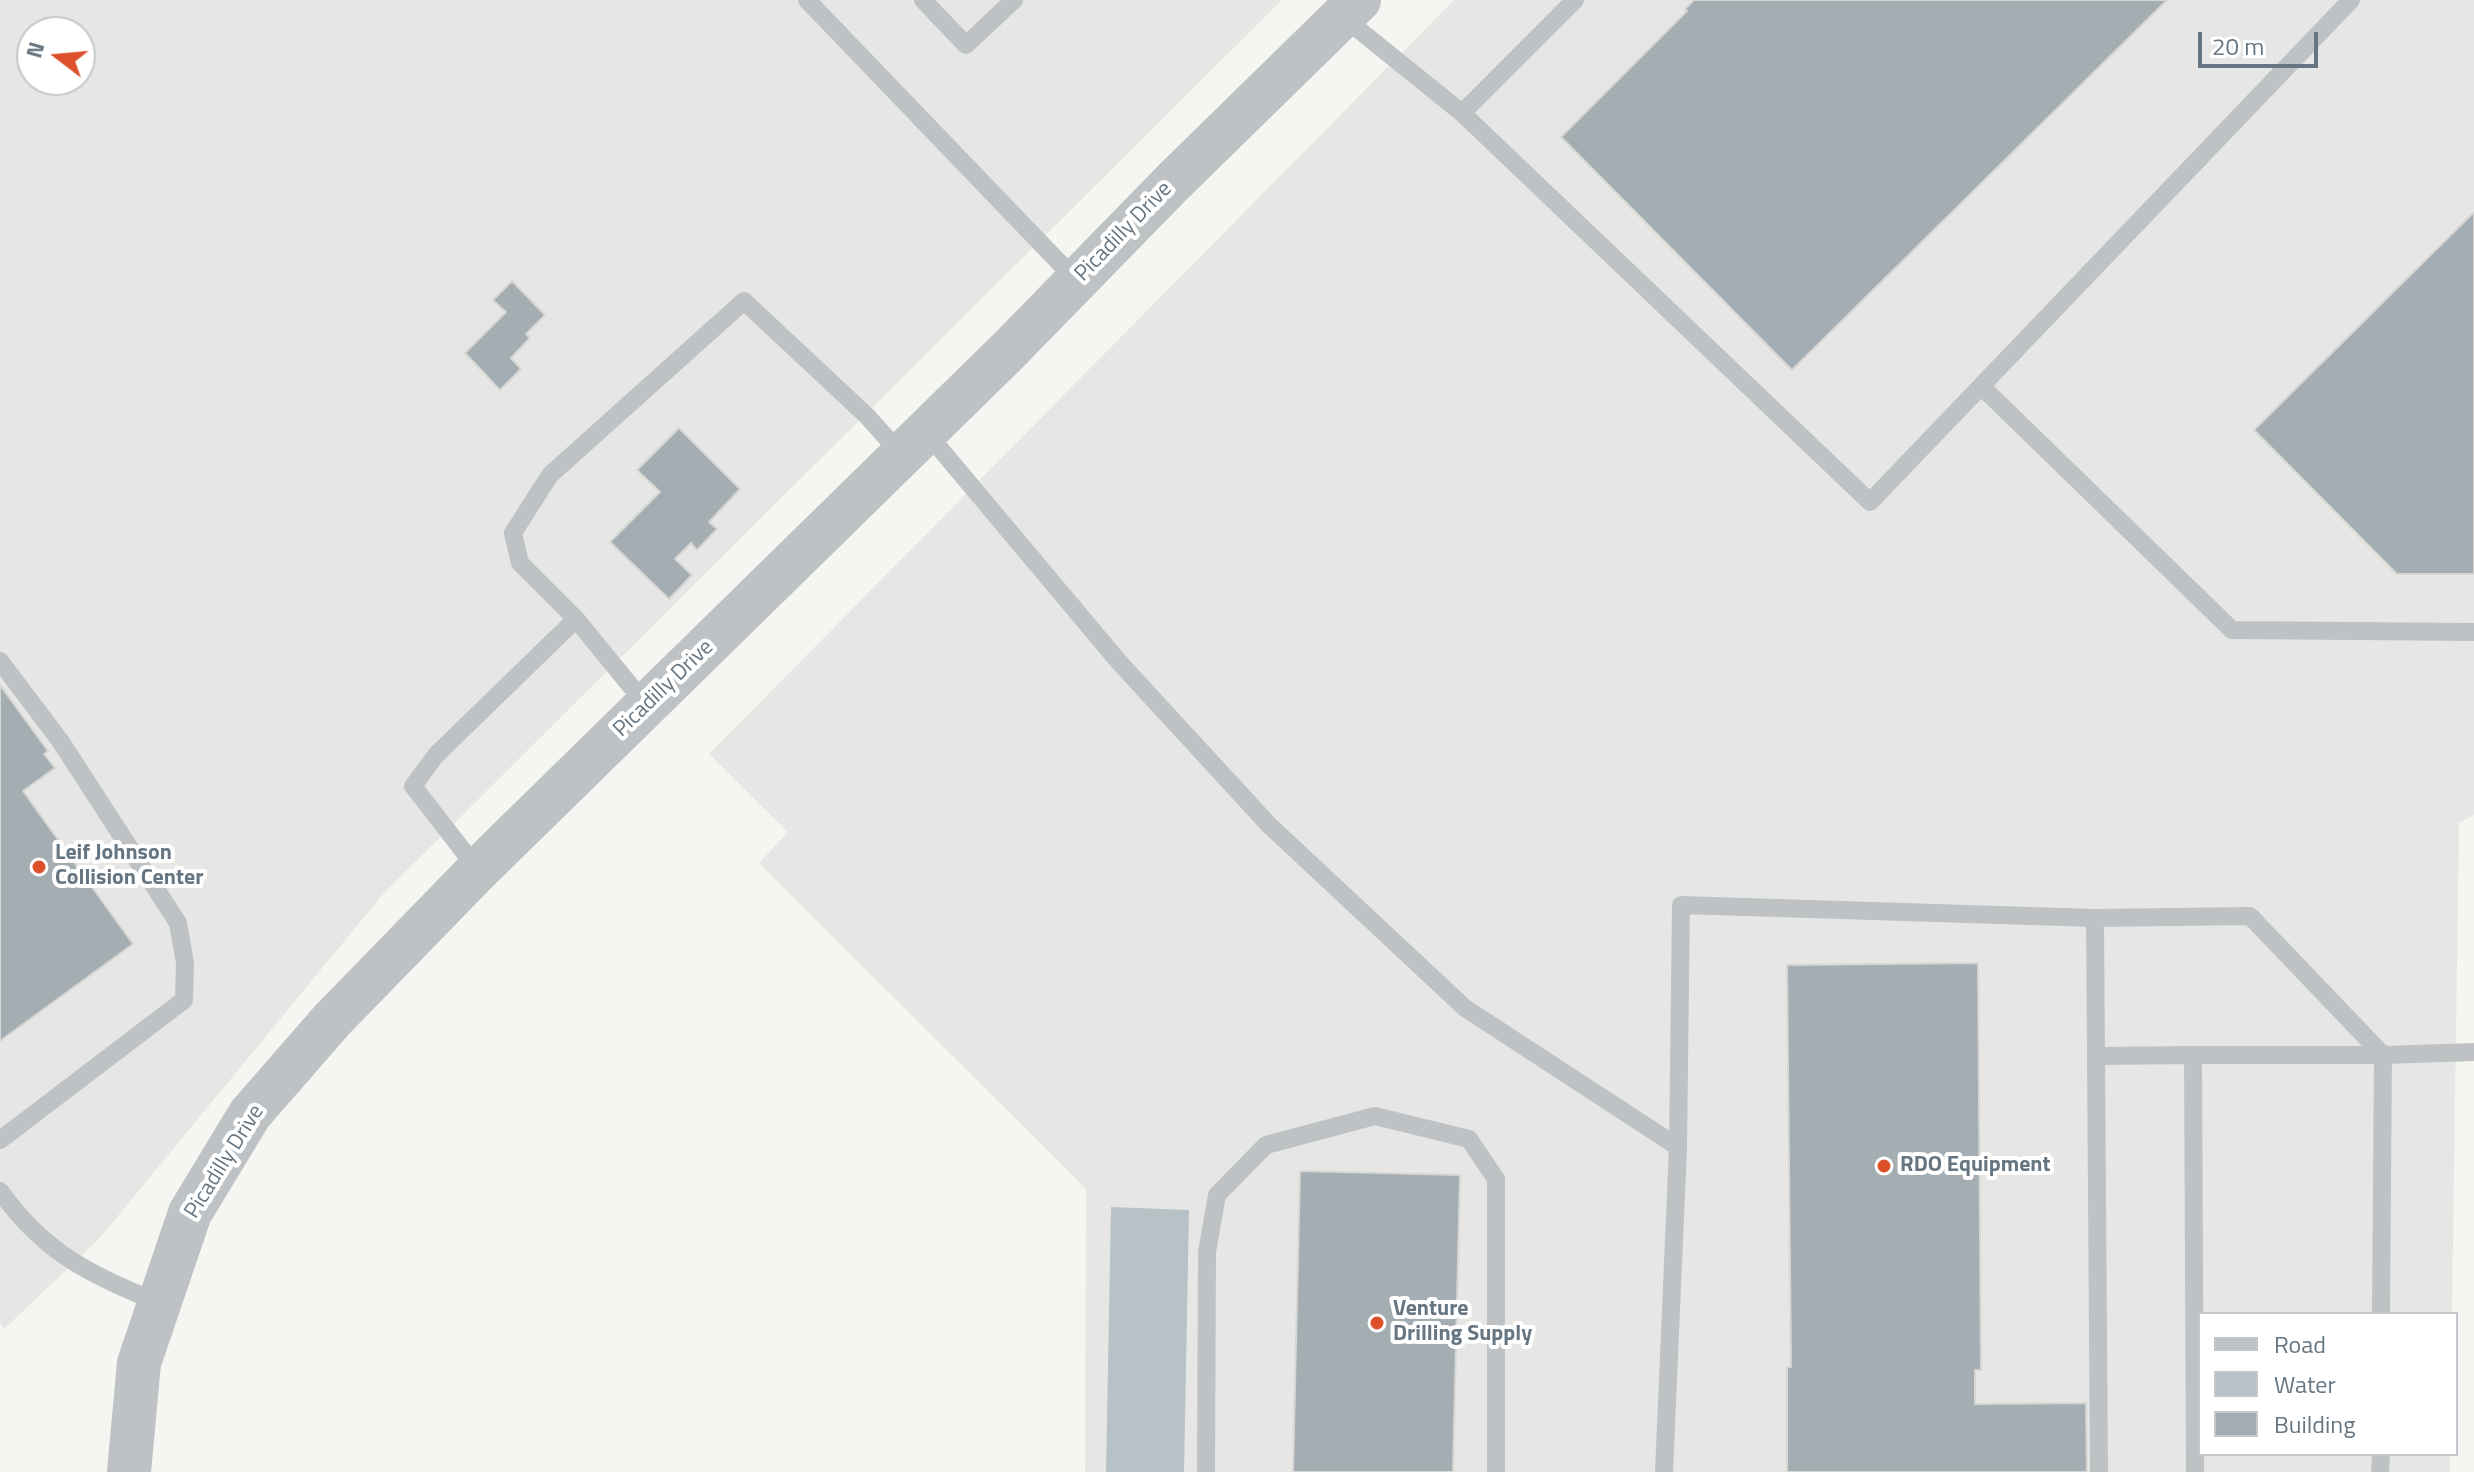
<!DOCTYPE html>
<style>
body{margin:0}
#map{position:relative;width:2474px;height:1472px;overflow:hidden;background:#f5f5f1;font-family:"Titillium Web",sans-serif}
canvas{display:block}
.legend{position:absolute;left:2198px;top:1312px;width:260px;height:144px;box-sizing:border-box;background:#fff;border:2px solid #c1c8cd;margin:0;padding:10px 14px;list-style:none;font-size:24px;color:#657581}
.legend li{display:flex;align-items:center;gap:16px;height:40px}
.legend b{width:40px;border:2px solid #c1c8cd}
.north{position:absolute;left:16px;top:16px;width:80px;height:80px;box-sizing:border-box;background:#fff;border:2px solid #c1c8cd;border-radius:50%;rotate:286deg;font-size:22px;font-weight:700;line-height:32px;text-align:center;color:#657581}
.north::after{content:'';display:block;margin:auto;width:28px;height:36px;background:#dc512b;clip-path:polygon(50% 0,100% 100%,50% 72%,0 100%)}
.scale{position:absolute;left:2198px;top:32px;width:120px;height:36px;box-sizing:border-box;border:4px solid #657581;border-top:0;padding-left:10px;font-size:24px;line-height:28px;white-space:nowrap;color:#657581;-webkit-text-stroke:6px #fff;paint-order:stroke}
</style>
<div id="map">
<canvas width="2474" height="1472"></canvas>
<ul class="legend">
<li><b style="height:10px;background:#bec2c5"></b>Road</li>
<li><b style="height:22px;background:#b7c2c6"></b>Water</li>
<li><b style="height:22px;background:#a4adb2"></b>Building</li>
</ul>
<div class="north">N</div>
<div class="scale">20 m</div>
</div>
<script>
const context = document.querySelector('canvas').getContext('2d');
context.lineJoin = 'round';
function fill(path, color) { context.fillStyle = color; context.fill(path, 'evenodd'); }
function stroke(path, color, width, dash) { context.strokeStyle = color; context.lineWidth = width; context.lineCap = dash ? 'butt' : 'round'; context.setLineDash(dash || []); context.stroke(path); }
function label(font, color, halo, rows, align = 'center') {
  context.font = font + ' "Titillium Web",sans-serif'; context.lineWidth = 8; context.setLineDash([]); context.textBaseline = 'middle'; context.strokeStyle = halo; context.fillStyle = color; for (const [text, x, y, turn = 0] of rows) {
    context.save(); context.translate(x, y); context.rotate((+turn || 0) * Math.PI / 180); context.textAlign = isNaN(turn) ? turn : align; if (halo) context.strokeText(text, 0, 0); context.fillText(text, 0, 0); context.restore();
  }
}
const built = new Path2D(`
 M0 0H1282L384 893 99 1239 4 1329 0 1323ZM32 32H80V80H32Z
 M1454 0H2474V815L2459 823 2452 1314H2200V1454H2450V1472H1085L1086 1189 759 863 788 832 709 754Z`);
const water = new Path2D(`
 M1111 1207 1189 1210 1184 1472H1106Z`);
const building = new Path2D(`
 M1694 0H2167L1792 370 1561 137 1687 11 1685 9Z
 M2474 212V574H2397L2254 430Z
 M512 281 545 315 526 334 530 338 511 358 521 369 500 390 465 353 506 312 493 300Z
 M679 428 740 489 709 522 717 529 697 550 691 543 675 559 692 575 669 599 610 542 660 492 637 470Z
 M0 685 48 751 44 754 55 768 23 791 133 944 0 1041Z
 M1978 963 1981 1370H1975V1404L2086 1403 2087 1472H1787V1367H1791L1787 965Z
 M1300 1171 1460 1175 1453 1472H1293Z`);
const service = new Path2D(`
 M807 0 1076 280
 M923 0 966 45 1014 0
 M1343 17 1462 113 1575 0
 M1462 113 1870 502 2351 0
 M1981 386 2232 630 2474 632
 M926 432 1119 662 1269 825 1465 1008 1678 1147 1664 1472
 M0 661 61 742 178 923 185 963 184 1000 0 1140
 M647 706 576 619 520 563 513 533 550 475 744 301 867 416 902 455
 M478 870 413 786 436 755 576 619
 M2096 1056 2193 1055
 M1678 1147 1681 905 2095 918
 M0 1191C45 1254 90 1274 159 1303
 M1206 1472 1207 1252 1217 1195 1266 1145 1375 1116 1469 1139 1496 1179V1472
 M2099 1472 2095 918 2250 916 2383 1055 2474 1052
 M2195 1472 2193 1055H2383L2381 1314
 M2380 1472 2381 1454`);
const tertiary = new Path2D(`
 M129 1472 139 1363 190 1213 250 1114 332 1020 478 870 1009 350 1173 182 1359 0`);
const markers = [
 [39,867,8,"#dc512b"],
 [1884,1166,8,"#dc512b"],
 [1377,1323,8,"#dc512b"]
];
const streetNames = [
 ["Picadilly Drive",1124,232,-46],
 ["Picadilly Drive",664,689,-44],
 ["Picadilly Drive",225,1162,-58]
];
const poiNames = [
 ["Leif Johnson",55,854],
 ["Collision Center",55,879],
 ["RDO Equipment",1900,1166],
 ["Venture",1393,1310],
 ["Drilling Supply",1393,1335]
];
fill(built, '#e6e7e5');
fill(water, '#b7c2c6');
fill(building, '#a4adb2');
stroke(building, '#d6d6d4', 2);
stroke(service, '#bec2c5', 18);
stroke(tertiary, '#bec2c5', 44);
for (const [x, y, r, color] of markers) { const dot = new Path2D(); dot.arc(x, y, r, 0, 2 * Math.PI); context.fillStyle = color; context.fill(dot); stroke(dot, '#fff', 3); }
label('22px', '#657581', '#fff', streetNames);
label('bold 22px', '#657581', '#fff', poiNames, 'left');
</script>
